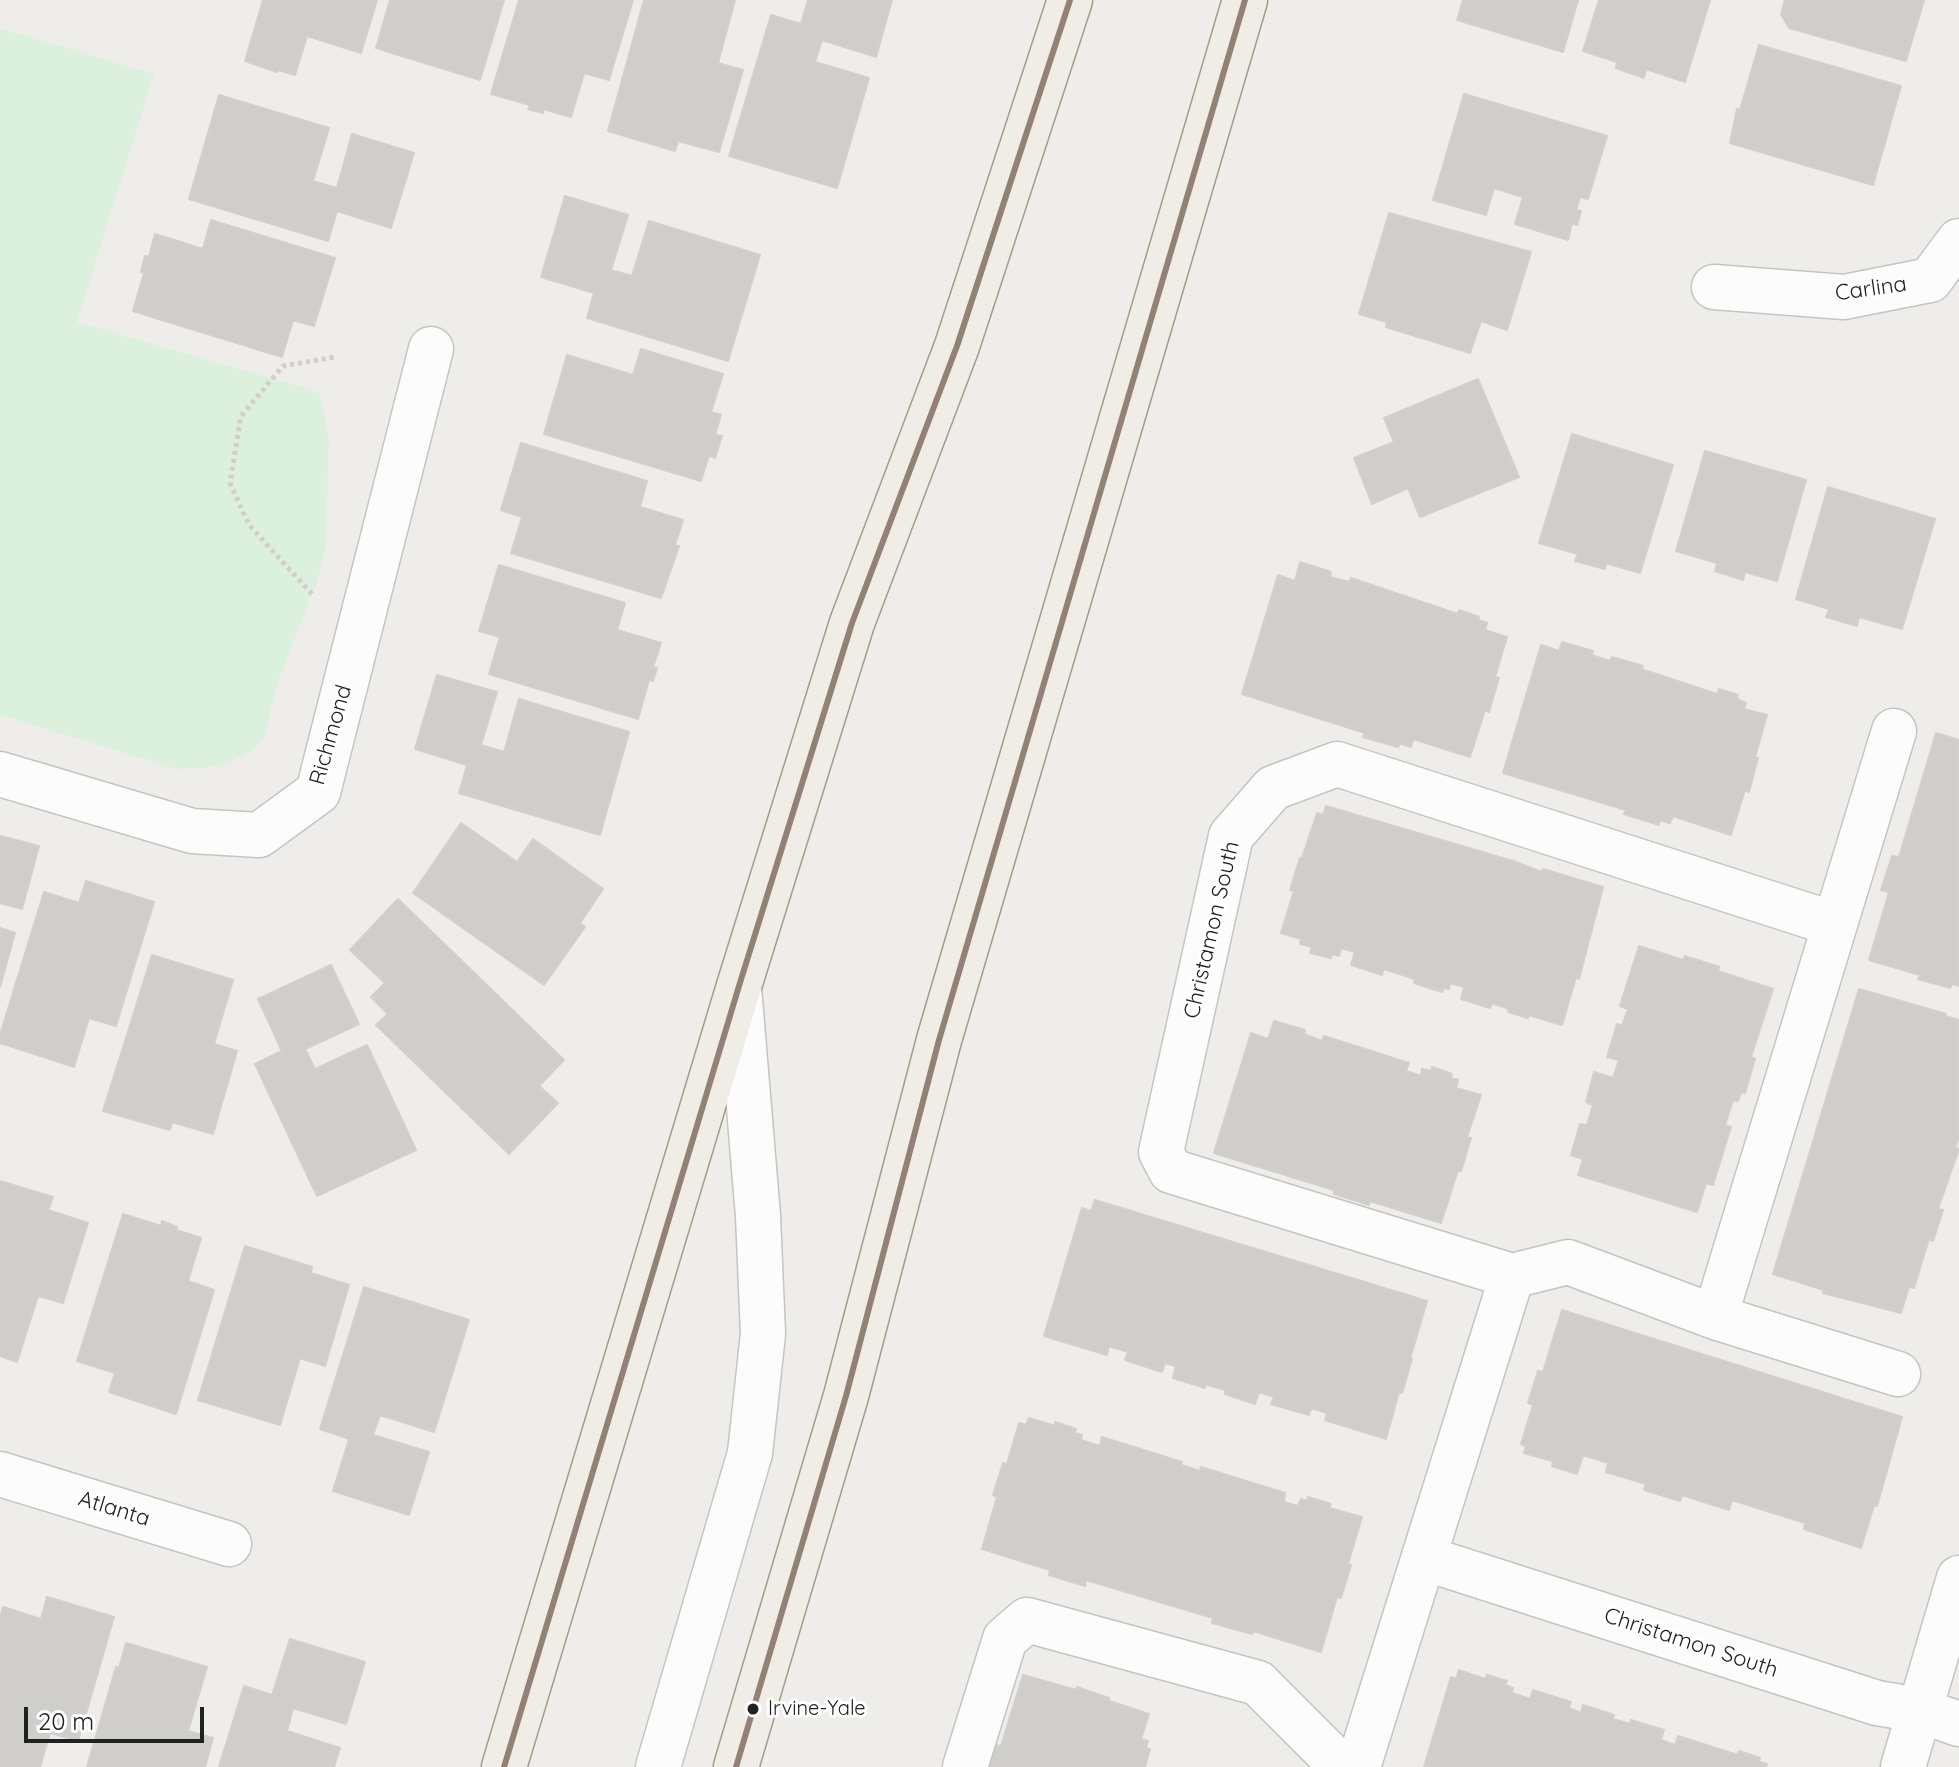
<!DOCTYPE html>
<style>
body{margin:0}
#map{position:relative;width:1959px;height:1767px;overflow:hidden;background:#efedea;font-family:Quicksand,sans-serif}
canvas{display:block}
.scale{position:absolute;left:24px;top:1707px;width:180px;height:36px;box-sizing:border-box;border:4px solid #212121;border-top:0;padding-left:10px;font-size:24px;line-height:28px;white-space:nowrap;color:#212121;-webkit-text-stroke:6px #fff;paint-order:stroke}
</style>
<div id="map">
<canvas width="1959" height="1767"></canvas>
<div class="scale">20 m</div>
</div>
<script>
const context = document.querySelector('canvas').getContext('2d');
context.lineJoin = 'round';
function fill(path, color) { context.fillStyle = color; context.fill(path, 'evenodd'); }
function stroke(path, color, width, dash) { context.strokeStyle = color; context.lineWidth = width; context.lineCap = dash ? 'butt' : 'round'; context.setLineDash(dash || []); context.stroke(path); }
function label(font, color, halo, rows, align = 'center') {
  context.font = font + ' Quicksand,sans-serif'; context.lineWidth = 6; context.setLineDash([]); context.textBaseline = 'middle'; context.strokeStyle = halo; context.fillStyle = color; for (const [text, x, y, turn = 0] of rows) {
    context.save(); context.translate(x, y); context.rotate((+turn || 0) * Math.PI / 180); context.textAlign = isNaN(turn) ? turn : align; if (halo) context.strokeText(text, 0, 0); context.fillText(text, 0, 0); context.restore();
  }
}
const park = new Path2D(`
 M0 28 154 74 77 322 319 392 329 437 326 544 319 575 276 688 264 738 252 751 229 763 207 768 176 769 0 715Z`);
const building = new Path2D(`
 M263 0H377L361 53 307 36 295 75 278 70 277 72 245 61Z
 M390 0H504L480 80 376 48Z
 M519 0H633L609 80 584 73 571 117 543 109V113L528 109 530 105 491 94Z
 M644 0H735L718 63 743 70 719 152 678 141 675 151 608 131Z
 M808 0H892L876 57 822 40 815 62 869 78 837 188 729 156 771 15 801 24Z
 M1463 0H1578L1563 52 1457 20Z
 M1599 0H1710L1685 82 1646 69 1644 78 1616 68 1617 62 1583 51Z
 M1785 0H1924L1906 61 1789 28 1781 14Z
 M1759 45 1901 86 1873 185 1730 143 1737 109 1740 110Z
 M1464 94 1607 136 1588 199 1580 197 1576 210 1581 211 1577 225 1572 223 1568 240 1515 224 1523 197 1494 188 1486 215 1433 200Z
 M219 95 329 128 313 181 337 188 352 134 414 153 391 228 337 211 328 241 189 199Z
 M565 196 628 215 611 270 632 276 649 221 760 255 728 361 587 318 594 293 541 277Z
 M1389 213 1531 252 1507 330 1481 321 1470 353 1386 327 1387 322 1359 314Z
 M211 220 335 258 314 326 293 320 282 357 133 311 144 273 141 272 145 256 149 257 155 234 203 249Z
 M641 349 723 374 711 412 721 415 715 435 722 436 715 458 709 455 701 481 544 434 567 355 633 375Z
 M1478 379 1519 477 1420 517 1408 488 1372 504 1354 458 1394 442 1384 418Z
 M1572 434 1673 465 1640 573 1606 563 1605 569 1575 561 1578 554 1539 543Z
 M521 443 647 481 640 507 683 520 675 545 679 546 661 598 511 553 522 517 501 510Z
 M1705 451 1806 480 1777 581 1745 572 1743 580 1715 571 1717 563 1676 551Z
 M1828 487 1935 519 1902 629 1859 617 1857 626 1826 617 1829 609 1796 599Z
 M1300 562 1331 572 1330 577 1349 582 1351 578 1458 614 1459 610 1479 617 1478 620 1487 623 1485 630 1507 637 1495 677 1499 678 1489 712 1485 710 1470 757 1413 739 1411 747 1400 743 1398 747 1363 737 1365 733 1242 694 1278 575 1295 581Z
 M499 565 625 603 617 630 661 643 653 667 657 668 653 681 649 680 638 719 489 674 500 637 479 631Z
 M1562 642 1593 651 1591 655 1610 661 1612 657 1643 666 1641 669 1717 694 1719 689 1738 695 1737 699 1746 703 1744 709 1767 715 1755 757 1758 758 1749 792 1745 790 1731 835 1673 816 1670 823 1660 820 1659 825 1624 814 1626 810 1503 773 1541 645 1559 651Z
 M437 675 497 692 481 745 504 752 519 699 629 732 600 835 459 793 467 765 415 749Z
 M1936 733 1959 740V986L1952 984 1950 988 1918 979 1920 975 1869 960 1889 892 1881 890 1892 856 1899 857Z
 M1326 806 1513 861 1542 872 1543 869 1603 887 1579 979 1576 977 1562 1025 1529 1015 1528 1018 1508 1012 1509 1009 1492 1003 1490 1008 1461 999 1464 987 1450 983 1449 989 1444 988 1442 992 1414 983 1415 979 1384 969 1382 975 1351 965 1355 952 1341 948 1339 956 1332 954 1331 958 1310 953 1312 947 1300 944 1301 939 1281 933 1294 891 1290 890 1300 858H1302L1317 813 1323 815Z
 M461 823 517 862 533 839 603 889 580 923 585 927 544 985 413 893Z
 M0 836 39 846 22 909 0 903Z
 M86 881 154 902 116 1026 89 1018 74 1067 0 1043V1035L44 892 79 903Z
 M398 899 564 1060 539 1086 558 1103 509 1154 376 1025 388 1014 371 997 385 983 350 950Z
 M0 928 15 933 0 987Z
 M1639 946 1683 960 1685 956 1719 967 1718 971 1773 989 1751 1057 1755 1059 1745 1093 1741 1092 1738 1101 1733 1100 1725 1125 1731 1127 1713 1185 1706 1183 1697 1212 1578 1175 1583 1159 1571 1155 1580 1124 1587 1125 1593 1105 1586 1102 1594 1072 1613 1078 1619 1060 1607 1057 1617 1024 1622 1026 1628 1009 1620 1006Z
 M152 955 233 980 214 1044 237 1051 213 1134 172 1122 170 1130 103 1111Z
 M331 965 359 1024 305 1049 315 1069 367 1045 416 1150 317 1196 255 1064 282 1051 258 999Z
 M1859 989 1946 1014 1945 1016 1959 1020V1137L1955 1148 1959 1149 1938 1209 1943 1210 1933 1241 1929 1239 1914 1288 1909 1287 1901 1313 1823 1293 1824 1290 1773 1274Z
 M1274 1021 1305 1030 1304 1034 1322 1041 1324 1036 1409 1063 1406 1071 1421 1076 1422 1069 1431 1071 1432 1067 1452 1074 1451 1078 1458 1080 1456 1088 1481 1095 1467 1137 1471 1138 1461 1171 1458 1170 1441 1223 1370 1201 1369 1205 1334 1194V1190L1214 1153 1251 1033 1268 1039Z
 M0 1181 53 1197 48 1210 88 1223 63 1303 38 1296 17 1362 0 1356Z
 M1095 1200 1427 1301 1410 1359H1412L1402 1393 1399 1392 1386 1439 1325 1420 1327 1413 1311 1408 1309 1415 1271 1404 1274 1397 1259 1392 1255 1404 1225 1394V1390L1205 1384V1388L1173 1378 1176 1366 1165 1363 1162 1372 1125 1360 1128 1352 1109 1346 1107 1355 1044 1336 1082 1208 1091 1211Z
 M123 1214 161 1226 162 1221 177 1227 176 1230 201 1238 188 1281 214 1290 176 1414 109 1392 115 1373 77 1361Z
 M245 1246 312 1267 311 1273 349 1285 325 1366 300 1358 280 1425 198 1400Z
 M364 1287 469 1320 434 1432 380 1415 373 1435 429 1452 409 1515 333 1491 349 1439 320 1429Z
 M1562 1310 1902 1417 1877 1506 1874 1505 1861 1548 1804 1529 1805 1523 1732 1500 1729 1510 1682 1495 1680 1501 1644 1490 1646 1484 1606 1472 1608 1463 1583 1455 1577 1474 1552 1466 1553 1461 1524 1453 1526 1446 1521 1444 1533 1405 1528 1403 1538 1371 1543 1372Z
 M1029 1418 1055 1426V1422L1076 1429 1075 1433 1082 1435 1081 1440 1100 1446 1102 1437 1182 1462 1181 1465 1200 1471 1201 1467 1285 1493 1284 1502 1298 1506 1301 1499 1307 1501 1308 1497 1331 1504 1329 1508 1362 1517 1348 1564 1351 1565 1341 1598 1337 1597 1321 1652 1253 1631 1252 1634 1212 1623 1213 1618 1086 1580 1085 1586 1049 1575 1050 1570 982 1549 997 1497 993 1495 1003 1463 1007 1464 1019 1423 1026 1425Z
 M47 1597 114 1617 78 1741 50 1733 40 1767H3L0 1766V1617L3 1607 41 1619Z
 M290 1639 365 1662 346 1724 293 1708 287 1731 340 1748 334 1767H219L244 1686 272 1695Z
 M126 1643 207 1667 188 1731 213 1738 205 1767H87L116 1667 119 1668Z
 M1459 1670 1485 1679 1487 1675 1507 1681 1505 1685 1513 1688 1512 1693 1530 1699 1533 1690 1571 1702 1569 1708 1581 1713 1583 1705 1614 1715 1613 1719 1630 1724 1631 1720 1664 1730 1661 1740 1675 1745 1678 1736 1738 1755 1739 1751 1760 1758 1759 1762 1767 1764 1766 1767H1424L1451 1677 1456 1679Z
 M1023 1675 1076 1690 1077 1687 1109 1698V1701L1149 1714 1141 1739 1148 1741 1146 1748 1150 1749 1145 1767H989L995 1745 1001 1746Z`);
const path = new Path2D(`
 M312 594 249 525 230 483 241 416 283 366 335 357`);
const minor = new Path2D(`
 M1714 287 1844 297 1930 280 1959 241
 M0 774 192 831 259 835 318 792 431 349
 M1834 924 1337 764 1273 788 1231 836 1161 1152 1171 1171 1512 1276 1568 1262 1715 1317 1898 1374
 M1715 1317 1894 731
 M0 1474 229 1544
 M1424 1558 1877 1703 1919 1710 1959 1724
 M965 1767 1005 1639 1027 1620 1258 1683 1342 1767
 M1358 1767 1512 1276`);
const tertiary = new Path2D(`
 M658 1767 750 1453 763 1334 758 1216 739 988
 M1903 1767 1959 1578`);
const primary = new Path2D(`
 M504 1767 739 986 852 623 957 346 1070 0
 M736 1767 846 1396 939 1040 1245 0`);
const bus1 = new Path2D(`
 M504 1767 739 986 852 623 957 346 1070 0
 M736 1767 846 1396 939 1040 1245 0`);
const markers = [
 [753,1709,7,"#212121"]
];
const busNames = [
 ["Irvine-Yale",768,1709]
];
const streetNames = [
 ["Carlina",1871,289,-8],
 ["Richmond",331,735,-74],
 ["Christamon South",1212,930,-77],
 ["Atlanta",114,1509,17],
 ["Christamon South",1691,1643,18]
];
fill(park, '#dcf1dd');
fill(building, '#d0cecb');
stroke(building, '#d2cfcc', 2);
stroke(minor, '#c5c4c2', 47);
stroke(tertiary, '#c5c4c2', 47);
stroke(primary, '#a39c89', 47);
stroke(path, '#d6ccca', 5, [4, 4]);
stroke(minor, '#fdfcfc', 44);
stroke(tertiary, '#fdfcfc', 44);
stroke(primary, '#f0ede7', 44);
stroke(bus1, '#938177', 6);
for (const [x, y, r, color] of markers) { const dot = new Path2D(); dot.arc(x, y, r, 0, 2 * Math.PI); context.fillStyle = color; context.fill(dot); stroke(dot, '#fff', 3); }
label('20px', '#212121', '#fff', busNames, 'left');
label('22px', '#212121', '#fff', streetNames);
</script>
